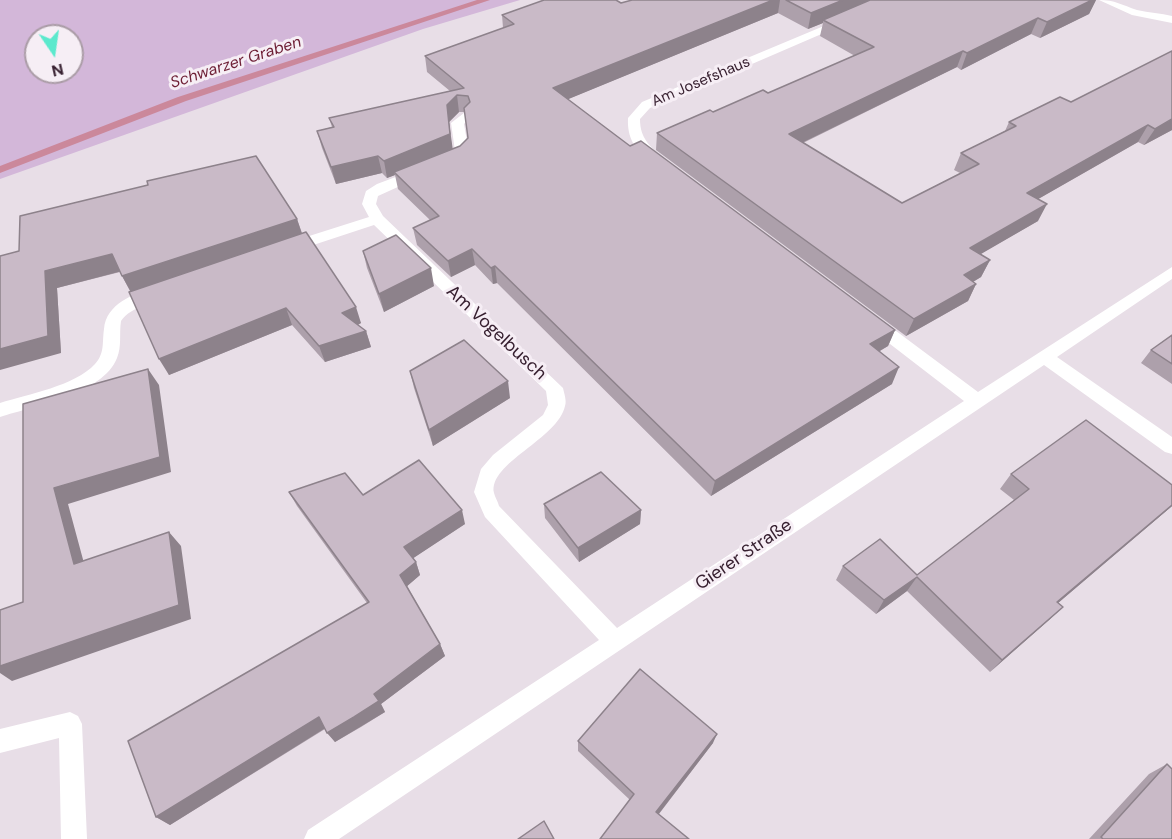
<!DOCTYPE html>
<meta charset="utf-8">
<style>
body{margin:0}
#map{position:relative;width:1172px;height:839px;overflow:hidden;background:#e8dee7;font-family:"DM Sans",sans-serif}
canvas{display:block}
.north{position:absolute;left:24px;top:24px;width:60px;height:60px;box-sizing:border-box;background:#f6eef5;border:2px solid #aa9ca6;border-radius:50%;rotate:167deg;font-size:16px;font-weight:700;line-height:24px;text-align:center;color:#372030}
.north::after{content:'';display:block;margin:auto;width:21px;height:27px;background:#5be9cd;clip-path:polygon(50% 0,100% 100%,50% 72%,0 100%)}
</style>
<div id="map">
<canvas width="1172" height="839"></canvas>
<div class="north">N</div>
</div>
<script>
const context = document.querySelector('canvas').getContext('2d');
context.lineJoin = 'round';
function fill(path, color) { context.fillStyle = color; context.fill(path, 'evenodd'); }
function stroke(path, color, width, dash) { context.strokeStyle = color; context.lineWidth = width; context.lineCap = dash ? 'butt' : 'round'; context.setLineDash(dash || []); context.stroke(path); }
function label(font, color, halo, rows, align = 'center') {
  context.font = font + ' "DM Sans",sans-serif'; context.lineWidth = 6; context.setLineDash([]); context.textBaseline = 'middle'; context.strokeStyle = halo; context.fillStyle = color; for (const [text, x, y, turn = 0] of rows) {
    context.save(); context.translate(x, y); context.rotate((+turn || 0) * Math.PI / 180); context.textAlign = isNaN(turn) ? turn : align; if (halo) context.strokeText(text, 0, 0); context.fillText(text, 0, 0); context.restore();
  }
}
const green = new Path2D(`
 M0 0H520L423 29 0 179ZM36 36H72V72H36Z`);
const stream = new Path2D(`
 M477 0H490L186 101 0 173V166L178 97Z`);
const street = new Path2D(`
 M1099 0C1115 0 1122 5 1137 10 1149 13 1161 13 1172 16V23L1132 15Z
 M843 18 849 21 847 23 650 108 640 119C640 139 650 145 662 159L660 162H650C635 150 627 138 628 118L642 102Z
 M464 113 470 117 464 124 469 153 454 164H444L442 161 455 151 451 123Z
 M417 169 422 170 424 173 422 176 378 196 376 204 383 216 563 388C564 393 567 401 565 406 558 439 488 463 494 493 495 497 498 502 499 506L617 628 964 401 868 327 866 323 868 319H880L978 392 1172 267V279L1057 357 1172 437V454L1165 452 1044 365 339 839H304L308 830 599 640 485 517 474 492 481 469 493 455 543 415 548 405 546 391 374 225 289 253 281 248 284 244 369 217 362 204 366 191 377 184Z
 M155 288 161 289 163 293C154 306 132 305 121 321 119 334 122 346 117 358 103 394 34 406 0 417V403C28 394 75 386 95 364 105 353 102 343 104 329 106 304 134 293 155 288Z
 M70 712 78 716 82 724 87 839H61L59 738 0 753V729Z`);
const wall = new Path2D(`
 M632 0H1096L1089 14 1040 38 1031 34 961 70 957 67 803 143 902 203 960 173 954 170 961 153 1005 131 1009 122 1071 102 1172 130 1144 145 1138 142 1038 199V221L980 254 990 260 981 277 973 282 976 284 968 301 906 336 656 150 657 133 713 112 768 93 855 56 820 36 823 23 808 29 778 13 568 99 630 146 895 330 888 346 880 351 892 384 711 496 497 283 493 284 475 265 451 277 417 245 413 228 430 220 398 189 395 175 387 178 382 173 336 184 322 148 317 131 332 127 329 118 450 91 427 72 425 56 503 28 502 15 621 3ZM459 112H465L468 138 460 146 452 149 449 122Z
 M297 219 302 233 361 323 358 325 366 331 371 347 325 362 292 325 169 375 130 291 120 272 57 288 61 353 0 256Z
 M363 251 434 286 384 312 367 268Z
 M1172 335V384L1141 363 1151 350Z
 M410 371 510 398 433 446 414 388Z
 M1011 474 1172 506 1058 603 1063 607 990 672 907 591 876 614 836 580 843 566 917 575 1014 500 1000 489Z
 M289 492 363 495 465 524 413 558 416 562 420 575 407 586 440 644 445 656 381 704 385 712 361 727 335 742 325 729 170 825 156 817 367 603 297 506Z
 M544 504 641 510 640 524 579 562 545 518Z
 M578 741 713 743 659 814 630 800 578 751Z
 M1167 764 1172 839H1089L1149 774Z`);
const shadedWall = new Path2D(`
 M773 0H780L778 13 554 105 553 88Z
 M843 0H876L823 20V23L808 29 811 13Z
 M1092 0H1096L1089 14 1040 38 1047 22Z
 M1038 18 1031 34 961 70 967 53Z
 M963 51 957 67 785 151 789 134Z
 M457 95 459 112 449 122 453 151 394 172 395 175 387 178 384 161Z
 M1172 119V130L1144 145 1155 129Z
 M1148 125 1138 142 1019 210 1027 193Z
 M378 156 382 173 336 184 331 167Z
 M1047 204 1038 221 962 265 970 248Z
 M297 219 303 237 132 294 122 276Z
 M472 249 475 265 451 277 448 261Z
 M112 254 122 271 57 288 61 353 0 370V349L45 271Z
 M990 260 981 277 956 292 964 275Z
 M495 266 497 283 493 284 491 268Z
 M431 268 434 286 384 312 379 294Z
 M976 284 968 301 906 336 914 319Z
 M356 307 361 323 348 330 342 313Z
 M286 308 292 325 169 375 159 359Z
 M895 330 888 346 864 360 870 344Z
 M366 331 371 347 325 362 319 346Z
 M899 367 892 384 711 496 715 481Z
 M148 369 159 385 171 472 68 504 88 578 74 564 54 488Z
 M508 381 510 398 433 446 429 430Z
 M1172 505V506L1044 615 1057 602Z
 M462 510 465 524 409 561 404 547Z
 M641 510 640 524 579 562 578 548Z
 M169 532 181 546 191 619 12 681 0 673V666Z
 M416 562 420 575 405 588 400 575Z
 M917 577 907 591 876 614 884 600Z
 M1063 607 1049 620 990 672 1002 660Z
 M440 644 445 656 381 704 385 712 335 742 327 733 374 694Z
 M319 717 327 727 170 825 156 817Z
 M717 734 713 743 654 820 656 812Z`);
const building = new Path2D(`
 M544 0H616L621 3 632 0H773L553 88 630 146 641 141 895 330 870 344 899 367 715 481 495 266 491 268 472 249 448 261 413 228 439 216 394 172 460 146 468 138 464 108 470 102 468 96 457 95 447 105 450 134 384 161 378 156 331 167 317 131 334 127 329 118 464 88 425 56 514 24 502 15Z
 M786 0H843L811 13Z
 M870 0H1092L1047 22 1038 18 967 53 963 51 789 134 902 203 979 164 961 153 1016 126 1009 122 1060 97 1071 102 1172 51V119L1155 129 1148 125 1027 193 1047 204 970 248 990 260 964 275 976 284 914 319 657 133 710 110 713 112 763 90 768 93 874 47 823 20Z
 M256 156 297 219 122 276 112 254 45 271 48 336 0 349V256L19 251 20 216 148 185 147 181Z
 M306 232 356 307 342 313 366 331 319 346 286 308 159 359 129 292Z
 M396 235 431 268 379 294 363 251Z
 M1172 335V364L1151 350Z
 M464 340 508 381 429 430 410 371Z
 M148 369 160 457 54 488 74 564 169 532 179 605 0 666V610L23 602V404Z
 M1086 420 1172 485V505L1057 602 1063 607 1002 660 917 577 884 600 843 566 880 539 917 575 1029 489 1011 474Z
 M419 460 462 510 404 547 416 562 400 575 440 644 374 694 379 701 354 717 327 733 319 717 156 817 128 741 369 602 289 492 345 473 363 495Z
 M601 472 641 510 578 548 544 504Z
 M640 669 717 734 656 812 689 839H600L634 794 578 741Z
 M1167 764 1172 769V839H1103L1101 837Z
 M544 821 554 839H518Z`);
const farStreetnames = [
 ["Am Josefshaus",701,82,-23]
];
const farWaternames = [
 ["Schwarzer Graben",236,63,-18]
];
const streetNames = [
 ["Am Vogelbusch",496,333,43],
 ["Gierer Straße",744,555,-34]
];
fill(green, '#d3b7d9');
fill(stream, '#cb889b');
fill(street, '#fff');
fill(wall, '#ada0ab');
fill(shadedWall, '#8d828b');
fill(building, '#c9bac7');
stroke(building, '#8d828b', 1.5);
label('15px', '#372030', '#f6eef5', farStreetnames);
label('italic 16px', '#6e1f35', '#f6eef5', farWaternames);
label('18px', '#372030', '#f6eef5', streetNames);
</script>
